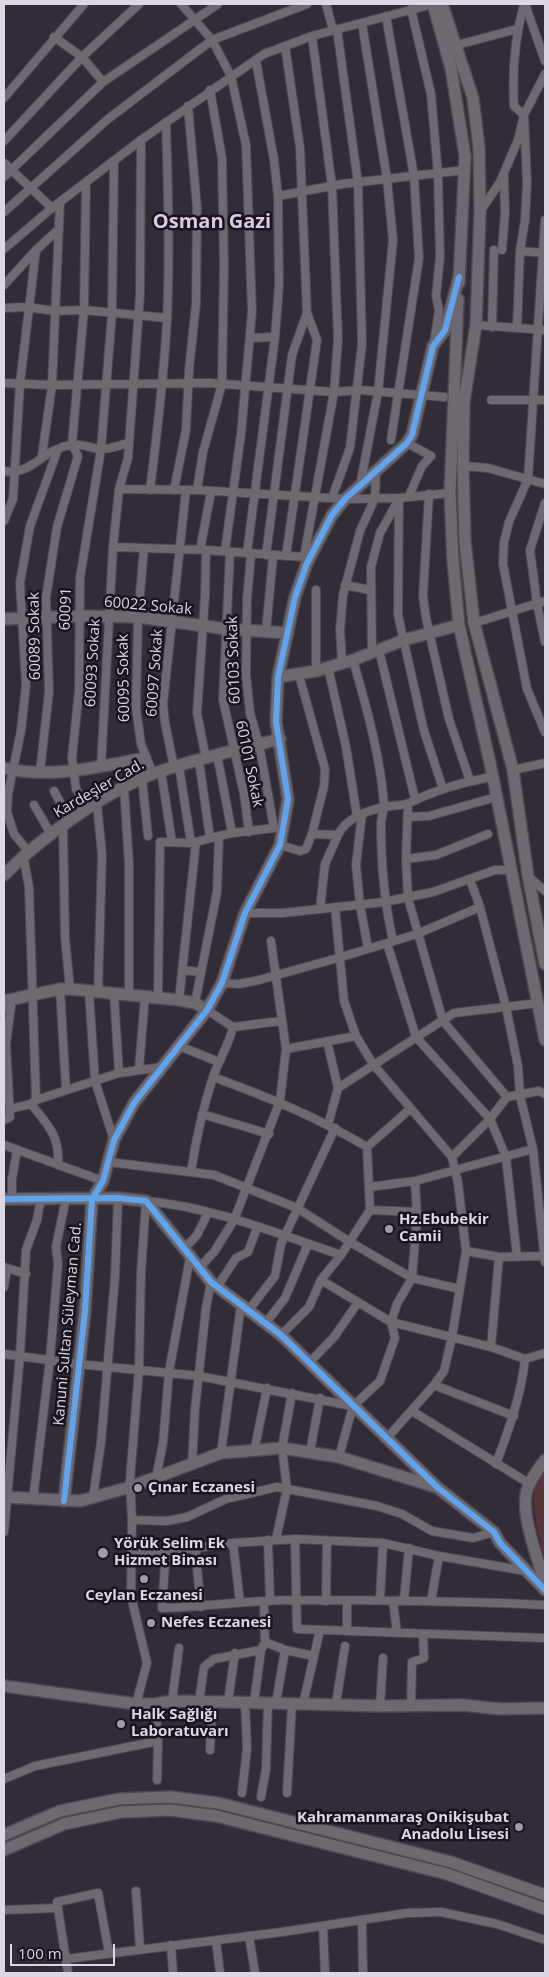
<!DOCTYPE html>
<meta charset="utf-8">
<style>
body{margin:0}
#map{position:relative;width:549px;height:1977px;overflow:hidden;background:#322c37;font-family:"Open Sans",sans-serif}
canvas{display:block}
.frame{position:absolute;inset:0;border:5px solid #ddd6e3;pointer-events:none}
.scale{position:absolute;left:10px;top:1944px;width:105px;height:22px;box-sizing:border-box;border:2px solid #ddd6e3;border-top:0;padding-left:6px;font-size:15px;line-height:18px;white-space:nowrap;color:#ddd6e3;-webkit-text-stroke:4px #18131c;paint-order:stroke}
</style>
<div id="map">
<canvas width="549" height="1977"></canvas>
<div class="frame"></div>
<div class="scale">100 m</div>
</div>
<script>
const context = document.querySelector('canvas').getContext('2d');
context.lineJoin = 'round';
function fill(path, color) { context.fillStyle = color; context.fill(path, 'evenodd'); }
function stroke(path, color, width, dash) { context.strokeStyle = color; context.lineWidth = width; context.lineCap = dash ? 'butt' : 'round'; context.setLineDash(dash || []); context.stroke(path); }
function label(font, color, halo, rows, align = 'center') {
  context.font = font + ' "Open Sans",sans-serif'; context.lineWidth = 5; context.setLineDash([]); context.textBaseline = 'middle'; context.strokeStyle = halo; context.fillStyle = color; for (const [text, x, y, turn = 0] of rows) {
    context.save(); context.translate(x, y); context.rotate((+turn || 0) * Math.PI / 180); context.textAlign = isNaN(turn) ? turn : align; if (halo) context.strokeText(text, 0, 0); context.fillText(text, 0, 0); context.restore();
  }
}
const green = new Path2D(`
 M545 1468V1560C539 1533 524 1490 545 1468Z`);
const street = new Path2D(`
 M181 4 212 40 231 76 246 145 252 312 241 434 225 551
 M326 4 333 30
 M525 4 545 61
 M411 9 431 94 438 174 440 257 436 296 439 310 434 343
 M386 16 414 176 419 258 391 440
 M54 37 82 57 103 82
 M457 45 517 29
 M4 98 84 4
 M4 141 82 57 139 4
 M4 163 52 208
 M4 177 103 82 218 4
 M278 196 342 184 465 170
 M4 212 108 119 212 40 307 4
 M480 212 500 182 518 140 524 115 545 74
 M545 220 528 479 509 522 504 542 503 564 527 689 545 732
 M4 249 52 208 141 140 264 54 312 36 433 4
 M502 250 505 213 504 176
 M520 251 545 253
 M4 285 36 250 59 229
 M4 308 27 307 55 311 84 310 167 318
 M476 325 545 330
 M492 327 494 250
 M517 328 520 251 525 220 527 182 524 115 514 106C512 72 515 37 524 4
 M250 338 275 337
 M4 383 52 385 210 383 334 392 360 390 444 397
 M491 400H545
 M407 443 431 456 422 466 409 496
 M42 456 52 385 60 202
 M463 466 488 468 545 484
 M4 471C32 476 42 449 71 445 80 443 90 448 99 449 108 450 120 445 129 443
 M360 486 378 392 393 240 387 179 362 23
 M119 489 197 490 345 499 399 498 450 493
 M150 490C157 434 164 377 167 320 170 254 168 188 166 122
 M174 490 186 430 189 370 196 304 197 208 188 106
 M197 490 203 452 222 384 224 265 222 158 210 90
 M429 494 423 596 426 618 449 719 470 781
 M332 498 350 448 362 344 358 183 337 29
 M399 498 398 615 424 731 443 789
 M545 503 530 550 537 604 545 642
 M4 521 13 499 20 383 36 250
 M113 547 206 550 304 557 306 561
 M144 548 138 617 136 708 141 744 153 774
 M200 550 211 492
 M230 552 223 700 244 794 249 832
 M247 553 275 337 279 286 278 196 274 160 256 61
 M266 555 292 355 307 313 300 148 285 46
 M286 556 317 340 307 313
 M304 557 334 392 338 339 332 186 312 36
 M345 585 370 590
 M316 590V671
 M474 623 545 601
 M266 632 273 556
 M379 650 415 799
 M372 653 371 567 380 533 399 499
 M353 660C366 705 381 759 384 805 384 811 381 818 381 824 381 865 384 901 393 941
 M342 662 340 630 343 595 360 531 375 498 376 472
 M328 667 346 747 357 816
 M299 675 325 769 324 786 312 834
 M217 754 232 833
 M206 759 197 713 205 596 206 550
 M199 761 210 838
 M179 766 191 843
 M101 767 113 547 119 489 128 458 140 295 141 140
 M174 767 165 723 163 704 186 490
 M513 770 545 763
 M161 771 172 842
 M40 772 49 692 46 598 57 527 78 456 72 444 84 310 86 183
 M142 779 148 836
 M124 788 129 864V996
 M54 791 70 821
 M97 804 102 855 98 992
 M408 804 406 859 408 898 443 1021 507 1097 539 1091 545 1094
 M34 805 51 834
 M89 809 76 789 72 758 79 690 80 578 101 449 112 313 114 161
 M362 814 356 865 360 905 368 948
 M408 817 429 816 489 799
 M63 826 65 937 70 989
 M280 845 300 851 306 849 312 834 338 835C346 818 368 810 386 807 393 805 403 806 409 803 433 791 459 783 486 778
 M28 851 14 834 7 812 8 794 21 731 26 685 20 583 30 526 58 449
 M23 855 29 887 36 1100
 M406 859 436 855 488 834
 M528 876 545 891
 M470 880 480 907 506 1007 518 1066 520 1096 533 1149 545 1262
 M335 907 344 1001 356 1036 373 1064 452 1157 458 1183 466 1251 452 1337 444 1371 434 1385 388 1437
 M320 909 325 864 338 835
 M245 913H283L384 902 433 892 495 870H511
 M387 943 416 1037 490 1119 506 1157 517 1257
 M182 970 201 972
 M222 983 239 984 259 980 338 958 417 934 480 907
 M60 989 66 1090
 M89 992 95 1081 114 1140
 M114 994 119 1073
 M158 998 160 842 191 843 232 833 274 828 259 744 250 713 246 675 247 599 251 555
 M179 1000 196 842
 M195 1003 217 892 219 836
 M4 1009 12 999
 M207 1010 233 1027 281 1021
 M327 1041 338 1088 328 1125
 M179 1046 219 1062
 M286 1049 356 1036
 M139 1068 145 997
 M213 1077C268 1097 317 1117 367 1147
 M338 1088 454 1013 539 1003
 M31 1104C48 1125 60 1136 58 1165
 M10 1109 31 1104 36 1100 119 1073 162 1067
 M202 1114 269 1134
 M4 1120 10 1117 6 1044 12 999
 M4 1145 103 1181
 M367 1147 410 1109
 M452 1157 490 1119 507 1097
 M109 1162 214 1175 297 1208 350 1242 412 1278 460 1289
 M191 1172C196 1139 203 1108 213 1077 219 1060 229 1045 233 1027
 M369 1187 415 1181 533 1149
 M12 1199V1179L17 1150
 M370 1210 417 1212
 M184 1249 197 1235 208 1213
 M466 1251 499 1257 544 1256
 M4 1267 26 1274
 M199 1268 214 1252 234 1220 280 1101 286 1049 271 941
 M321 1280 391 1322 491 1347 525 1359 545 1353
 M4 1287 7 1268
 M217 1287 236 1258 248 1252 257 1228
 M248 1311 275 1276 281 1244 335 1128
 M265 1324 285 1298 308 1244
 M281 1335 309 1307 321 1280 341 1255 370 1210 367 1147
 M491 1347 499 1257
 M4 1354 78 1364 199 1376 352 1406
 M309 1363 334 1337 357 1304
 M434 1385 514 1416
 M412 1411 530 1484
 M254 1452 267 1388
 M310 1452 320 1398
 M221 1453 241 1305
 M339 1457 353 1406 380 1381 395 1338 391 1322 397 1304 412 1278 417 1217 415 1181
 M496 1464C509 1429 521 1396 525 1359
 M192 1465 195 1409 206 1308 211 1282
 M156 1478 163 1443 169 1372 190 1257
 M93 1497 101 1443 115 1277 118 1198
 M33 1500 50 1359 58 1264 56 1247 66 1198
 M132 1520 167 1521 187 1517 226 1499 277 1487 377 1506 402 1514 432 1531 473 1538 494 1532
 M4 1532 20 1355 26 1250 37 1220 41 1198
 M276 1539 287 1489 282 1448 292 1393
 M295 1539 297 1629 545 1638
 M268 1540 270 1601
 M233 1543 240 1602
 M195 1548 201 1607
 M166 1550 162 1608C207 1607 250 1600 295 1600 378 1600 461 1601 545 1605
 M132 1552 151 1554 233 1543 295 1539 383 1543 439 1556 526 1571
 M380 1599 383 1543
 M404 1600 409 1548
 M326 1601 327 1541
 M393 1601 397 1633
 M431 1601 439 1556
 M347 1631V1601
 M265 1642 285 1650 314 1656
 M172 1701 179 1648
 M199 1702 204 1667 214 1659 261 1650
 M228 1702 235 1653
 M254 1703 261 1650 265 1642 264 1603
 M276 1703 285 1650
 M136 1704 147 1663 131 1596 132 1520 130 1480 139 1369 141 1272 146 1201C213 1207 278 1234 341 1255
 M155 1704 158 1741 157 1780
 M303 1704 320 1630
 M336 1704 345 1646
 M411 1705 412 1662 424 1658 423 1634
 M380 1706 383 1658
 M210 1750 212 1702
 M4 1779 35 1766 158 1741
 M242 1793 247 1748 245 1702
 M287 1793 292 1704
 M261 1797 266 1769 268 1702
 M136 1891 140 1949
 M4 1910 58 1908
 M362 1920 363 1973
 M323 1926 325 1973
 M249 1936 255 1973
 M216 1940 220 1973
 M171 1945 173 1973
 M66 1959 282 1932 407 1913 441 1912 497 1924 545 1940
 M68 1973 57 1902 98 1893 109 1953`);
const secondary = new Path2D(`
 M433 4 451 68 465 156 459 283
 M442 4 473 98 479 148 480 212 476 325 464 402 463 466 465 541 474 623 513 770 528 876 545 964
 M458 299 450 493 453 561 459 625 490 763 545 1040
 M4 619 79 616 138 617 227 629 288 633
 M278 677 316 671 353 660 404 640 459 625
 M4 768C50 779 99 767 145 758
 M4 875C41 837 105 792 155 773 195 759 239 749 280 739
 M4 1001 60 989H70L179 1000 195 1003 207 1010
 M4 1199 118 1198 146 1201 211 1282 281 1335 438 1488 494 1532 500 1543 545 1590
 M545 1460C538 1469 531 1479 527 1490 520 1514 538 1559 545 1583
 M4 1497 80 1501 130 1487 221 1453 282 1448 339 1457 436 1487
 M64 1501 85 1311 92 1199 103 1181 114 1140 134 1103 207 1010 222 983 245 913 280 845 288 799 276 722 278 677 295 597 307 563 332 515 345 499 407 443 412 435 433 346 445 330 459 277
 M4 1686 136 1704H155L172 1701 228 1702 380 1706 463 1705 500 1709 545 1708
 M4 1835 60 1811 119 1799 171 1797 218 1803 451 1862 545 1895
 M4 1850 64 1824 121 1812 170 1810 216 1816 447 1874 545 1909`);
const cycleway = new Path2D(`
 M4 1199 118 1198 146 1201 211 1282 281 1335 438 1488 494 1532 500 1543 545 1590
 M64 1501 85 1311 92 1199 103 1181 114 1140 134 1103 207 1010 222 983 245 913 280 845 288 799 276 722 278 677 295 597 307 563 332 515 345 499 407 443 412 435 433 346 445 330 459 277`);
const markers = [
 [389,1229,5,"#a19aa7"],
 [138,1488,5,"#a19aa7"],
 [103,1553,6,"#a19aa7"],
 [144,1579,5,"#a19aa7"],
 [151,1623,5,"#a19aa7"],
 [121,1724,5,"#a19aa7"],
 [519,1827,5,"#a19aa7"]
];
const streetNames = [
 ["60022 Sokak",148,606,5],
 ["60091",66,609,-88],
 ["60089 Sokak",35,636,-91],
 ["60103 Sokak",234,660,-92],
 ["60093 Sokak",93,663,-87],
 ["60097 Sokak",155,673,-86],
 ["60095 Sokak",124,678,-91],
 ["60101 Sokak",249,764,78],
 ["Kardeşler Cad.",99,789,-30],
 ["Kanuni Sultan Süleyman Cad.",68,1324,-85]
];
const poiNames = [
 ["Hz.Ebubekir",399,1220],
 ["Camii",399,1237],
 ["Çınar Eczanesi",148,1488],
 ["Yörük Selim Ek",114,1544],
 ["Hizmet Binası",114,1561],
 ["Ceylan Eczanesi",144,1596,"center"],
 ["Nefes Eczanesi",161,1623],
 ["Halk Sağlığı",131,1715],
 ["Laboratuvarı",131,1732],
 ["Kahramanmaraş Onikişubat",509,1818,"right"],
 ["Anadolu Lisesi",509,1835,"right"]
];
const districtNames = [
 ["Osman Gazi",212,222]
];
fill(green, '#573436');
stroke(street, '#4d4851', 10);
stroke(secondary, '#4d4851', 14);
stroke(street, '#6e6871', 8);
stroke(secondary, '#6e6871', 11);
stroke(cycleway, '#60a3ed', 6);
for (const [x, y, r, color] of markers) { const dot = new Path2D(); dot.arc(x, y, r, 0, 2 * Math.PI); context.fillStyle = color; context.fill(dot); stroke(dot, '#18131c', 2); }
label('15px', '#ddd6e3', '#18131c', streetNames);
label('bold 15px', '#ddd6e3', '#18131c', poiNames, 'left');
label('bold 20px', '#d9c9e4', '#18131c', districtNames);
</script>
